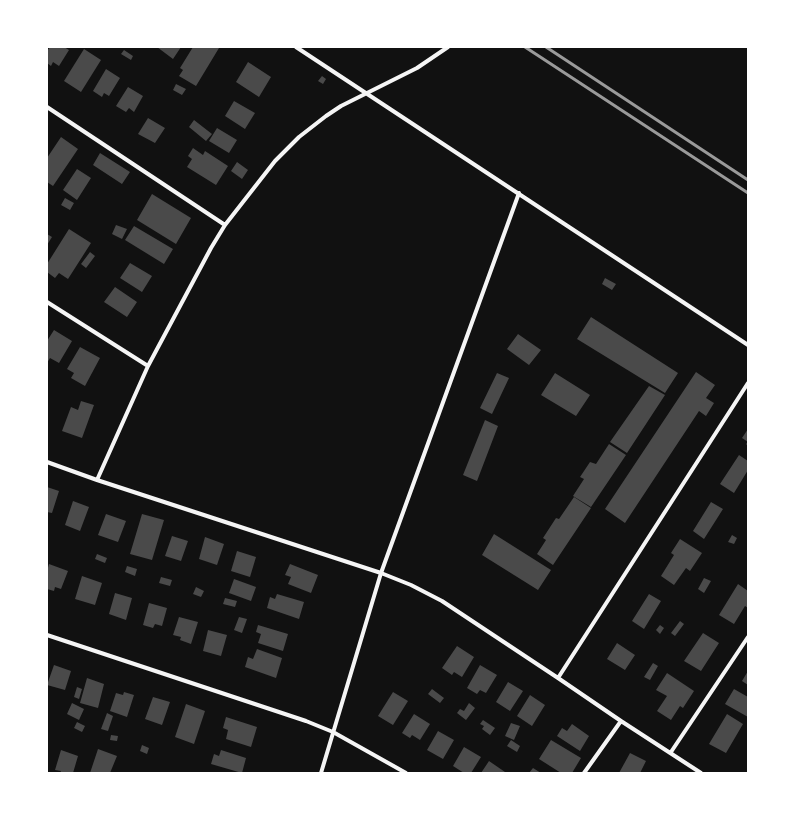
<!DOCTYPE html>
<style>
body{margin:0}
#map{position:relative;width:795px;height:820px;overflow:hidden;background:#111;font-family:Inter,sans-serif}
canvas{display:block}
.frame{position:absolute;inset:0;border:48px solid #fff;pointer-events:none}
</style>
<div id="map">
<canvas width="795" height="820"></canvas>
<div class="frame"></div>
</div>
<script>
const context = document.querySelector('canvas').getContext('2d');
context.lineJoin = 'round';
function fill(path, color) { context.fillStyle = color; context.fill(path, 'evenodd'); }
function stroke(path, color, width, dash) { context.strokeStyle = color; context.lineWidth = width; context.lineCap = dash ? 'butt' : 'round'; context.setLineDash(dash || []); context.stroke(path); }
const building = new Path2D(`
 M50 47H64L69 50 59 66 53 62 51 66 47 63V51Z
 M157 47H181L173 59Z
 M193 47H217L219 48 196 86 179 76 183 70 180 68Z
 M84 49 101 60 81 92 64 81Z
 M124 50 133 56 131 60 121 54Z
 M248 62 271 77 259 97 236 82Z
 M106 69 120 78 109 96 104 93 102 97 93 91Z
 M322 76 326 79 323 84 318 81Z
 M176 84 186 89 182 95 173 90Z
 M128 87 143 96 134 112 129 108 126 112 116 106Z
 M234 101 255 113 245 129 225 116Z
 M148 118 165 128 155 143 138 134Z
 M194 120 212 134 206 141 189 127Z
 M217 128 237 140 229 153 209 141Z
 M61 137 78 149 53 186 47 182V158Z
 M193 148 203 155 205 151 228 166 216 185 187 167 192 159 188 156Z
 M100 153 130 172 122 184 93 165Z
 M237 162 248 170 242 179 231 171Z
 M77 169 91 178 77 200 63 190Z
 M152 194 191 218 176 244 137 220Z
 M65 198 74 203 70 210 61 205Z
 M116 225 127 229 122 239 112 234Z
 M134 226 173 249 164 264 125 240Z
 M69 229 91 243 68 279 59 273 55 278 47 272V264Z
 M47 234 52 237 47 245Z
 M90 252 95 256 86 268 81 264Z
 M130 263 152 276 142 292 120 278Z
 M605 278 616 284 612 290 602 284Z
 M115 287 137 302 127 317 104 302Z
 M591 317 678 373 665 393 577 339Z
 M54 330 72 341 59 363 50 358 47 363V341Z
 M518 334 541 350 529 365 507 349Z
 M80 347 100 358 85 386 71 378 74 373 67 369Z
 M696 372 715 385 706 398 714 403 706 416 699 411 625 523 605 509Z
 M497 373 509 378 492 414 480 408Z
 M555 373 590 395 576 416 541 395Z
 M649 386 665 395 627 453 610 442Z
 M81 401 94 405 82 438 62 431 71 407 78 410Z
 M485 420 498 426 477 481 463 475Z
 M748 429V446L746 444 748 442 742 438Z
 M609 444 626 455 591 507 573 496 584 479 580 477 590 462 596 464Z
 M739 455 748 461V470L734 493 720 484Z
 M47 487 59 491 52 513 47 512Z
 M574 497 591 508 553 565 537 554 546 540 543 538 556 518 559 519Z
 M73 501 89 507 80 531 65 525Z
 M711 502 723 509 704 539 693 531Z
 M106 514 126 521 118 542 98 535Z
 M142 514 164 520 152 560 130 554Z
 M494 534 551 570 538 590 482 555Z
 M732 535 737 538 734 544 728 542Z
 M172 536 188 541 181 561 165 556Z
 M205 537 224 544 217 565 199 559Z
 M680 539 702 553 690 571 686 568 674 585 661 576 674 555 671 553Z
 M237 551 256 557 250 577 231 571Z
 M97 554 107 558 105 563 95 559Z
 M49 564 68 571 61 589 55 587 54 591 47 589V571Z
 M290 564 318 575 311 593 288 584 291 577 285 575Z
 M127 566 137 569 135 576 125 572Z
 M82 576 102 583 95 605 75 599Z
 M161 577 172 580 170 586 159 583Z
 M704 578 711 581 704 593 698 589Z
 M234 579 256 587 251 601 229 593Z
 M738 584 748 591V608L745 606 734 624 719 615Z
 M196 587 204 591 201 597 193 594Z
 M115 593 132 598 126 620 109 614Z
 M277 594 304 602 299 619 267 608 270 597 275 599Z
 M649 594 661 601 644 629 632 621Z
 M225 598 237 601 235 607 223 604Z
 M149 603 167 608 162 626 155 624 153 628 143 625Z
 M179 617 198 622 191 644 180 640 181 637 173 635Z
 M239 617 247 619 242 633 234 630Z
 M680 621 684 624 675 636 671 633Z
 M258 625 288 634 283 651 258 643 261 634 256 632Z
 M660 625 664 628 660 634 656 630Z
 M208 630 227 635 221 656 203 651Z
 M703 633 719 643 701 671 684 661Z
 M617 643 635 655 625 670 607 659Z
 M457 646 474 657 462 677 454 672 452 675 442 668Z
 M257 649 282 658 276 678 245 667 248 657 253 659Z
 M653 663 658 666 650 680 644 677Z
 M54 665 71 671 65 690 47 685Z
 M480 665 497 675 486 693 480 690 477 694 467 688Z
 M748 671V685L742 681Z
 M667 673 694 691 683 708 680 706 671 720 657 711 667 696 656 690Z
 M87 678 104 684 98 708 80 703Z
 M508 682 523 691 510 711 496 702Z
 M77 687 82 689 79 699 74 697Z
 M432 689 444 698 440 703 428 694Z
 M734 689 748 697V717L725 704Z
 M124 692 134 695 127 717 110 711 116 693 123 695Z
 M393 692 408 701 393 725 378 716Z
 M530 695 545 705 532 726 517 716Z
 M153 697 170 702 162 725 145 719Z
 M72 703 84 709 79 720 67 714Z
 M469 703 475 708 466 720 457 713 460 709 464 711Z
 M186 704 205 711 194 744 175 737Z
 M107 713 113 716 108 731 101 729Z
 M414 714 430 724 420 740 412 735 410 738 402 733Z
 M727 714 743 724 726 753 709 744Z
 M226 717 257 727 251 747 226 739 228 730 223 728Z
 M483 720 495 728 490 735 482 729 484 726 480 724Z
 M77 722 85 726 82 732 74 728Z
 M511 723 520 726 514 740 505 736Z
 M572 724 589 736 580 751 557 736 562 728 567 731Z
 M438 731 454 740 443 759 427 750Z
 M111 735 118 736 117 741 110 740Z
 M511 740 520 746 517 752 507 746Z
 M551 740 581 758 572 773H561L539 759Z
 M142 745 149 748 147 754 140 751Z
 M464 747 481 757 471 773H464L453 766Z
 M98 749 117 756 110 773H90Z
 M61 750 78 756 73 773H60L61 771 55 770Z
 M221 750 246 758 242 773 211 764 214 754 219 756Z
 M630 753 646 761 640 773H619Z
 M489 761 505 772 504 773H481Z
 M533 768 541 773H529Z`);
const minor = new Path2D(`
 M296 47 748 345
 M47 107 225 225
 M47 302 148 366
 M47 462 97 480 381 573 411 585 442 601 558 678 621 721 701 773
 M97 480 148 366 211 248 225 225 275 161 299 137 326 116 341 106 417 68 448 47
 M47 635 306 721 333 732 406 773
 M558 678 748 383
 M671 752 748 637
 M321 773 381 573 519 193
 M584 773 621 721`);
const rail = new Path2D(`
 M525 47 748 193
 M546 47 748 180`);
fill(building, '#4a4a4a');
stroke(minor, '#f5f5f5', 4);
stroke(rail, '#9a9a9a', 3);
</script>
